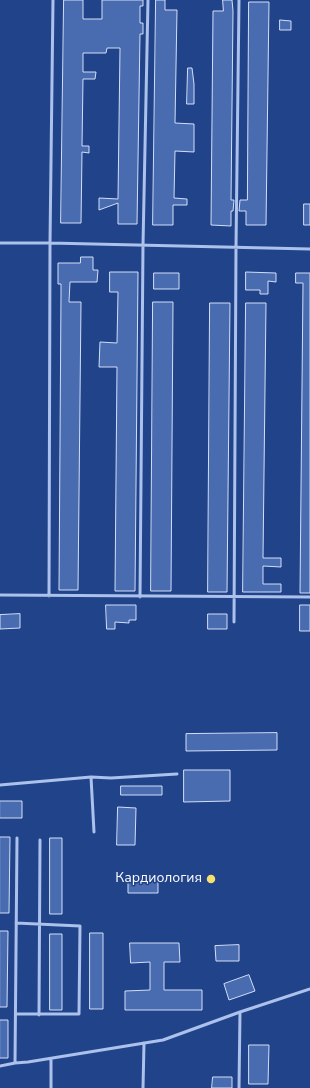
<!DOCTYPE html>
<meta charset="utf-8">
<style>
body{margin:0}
canvas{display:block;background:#214389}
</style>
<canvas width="310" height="1088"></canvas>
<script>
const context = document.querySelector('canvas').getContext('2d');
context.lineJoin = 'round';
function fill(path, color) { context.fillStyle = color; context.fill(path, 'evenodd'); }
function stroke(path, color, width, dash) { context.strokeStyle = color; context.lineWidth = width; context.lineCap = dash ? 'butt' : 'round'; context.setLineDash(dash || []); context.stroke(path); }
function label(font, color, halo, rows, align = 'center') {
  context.font = font + ' "Nunito Sans",sans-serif'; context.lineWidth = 3; context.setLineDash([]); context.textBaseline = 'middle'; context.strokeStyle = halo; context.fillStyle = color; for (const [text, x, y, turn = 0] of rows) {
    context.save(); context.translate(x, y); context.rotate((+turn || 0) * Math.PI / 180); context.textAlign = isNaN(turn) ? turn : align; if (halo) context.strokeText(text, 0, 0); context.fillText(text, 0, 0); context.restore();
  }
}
const building = new Path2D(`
 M64 0H83V19H102V0H143V6H140V23H143V34H140L137 224H118V203L99 210V198L118 199 120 48H107L106 53H83V72H96L95 79H83L82 146H89V153L82 152 81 223H61Z
 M156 0H165V10H177L175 123 194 124V152L175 151 174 198 187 199V205H173V225H153Z
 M223 0H232L233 11 231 200H234L233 211H231V226L211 225 213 11H223Z
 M249 2H269L266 225H246V211H239L240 200H247Z
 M280 20 291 21V30H280Z
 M188 68H192L194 84V104H187Z
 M304 204H310V225H304Z
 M81 257H93V270H98L97 282H70L69 302H81L78 590H59L61 293V284H58V263H80Z
 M110 272H138L135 591H115L117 367H99L100 342 117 343 118 292H110Z
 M246 272 276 273V282L268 281V294H260V290H246Z
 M154 273H179V289H154Z
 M296 273H310V593H300L303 283H296Z
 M153 302H173L171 591H151Z
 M210 303H230L227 592H208Z
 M246 303H266L263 558H281V567L263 566V584H281V592H243Z
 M106 605H136V620H129V623L115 622V629H107Z
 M300 605H310V631H300Z
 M20 614V628L0 629V615Z
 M208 614H227V629H208Z
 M277 733V750L186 751V734Z
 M184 770H230V801L184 802Z
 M121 786H162V795H121Z
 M0 801H22V818H0Z
 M118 807 136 808 135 845H117Z
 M0 837H10L9 913H0Z
 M50 838H62V914H50Z
 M158 876V893H128V877Z
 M0 931H8L7 1007H0Z
 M90 933H103V1009H90Z
 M50 934H62V1010H50Z
 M130 943H179L180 962H164V990H202V1010H125V991L150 990V962L131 963Z
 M239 945V961H216L215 946Z
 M249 975 255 991 229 1000 224 984Z
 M0 1020H8V1058H0Z
 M249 1045H269L268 1084H249Z
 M213 1077H232V1088H212Z`);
const lane = new Path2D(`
 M0 243H50L310 249
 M0 595 310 597
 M49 596 50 243 53 0
 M140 597 143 245 148 0
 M234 622 236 247 239 0
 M91 777 94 832
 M0 785 91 777 111 778 177 774
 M16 1014H79L80 926 16 923
 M39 1015 40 840
 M51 1059V1088
 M15 1063 17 838
 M0 1066 15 1063 28 1062 163 1040 240 1012 310 989
 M143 1088 144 1043
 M239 1088 240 1012`);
const markers = [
 [211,879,5,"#f7df6e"]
];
const poiNames = [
 ["Кардиология",202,879]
];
fill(building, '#496cb1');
stroke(building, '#d1def8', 1);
stroke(lane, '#acc1eb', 3);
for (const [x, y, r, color] of markers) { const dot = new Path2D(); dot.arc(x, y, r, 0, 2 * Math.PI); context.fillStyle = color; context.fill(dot); stroke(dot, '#214389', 1.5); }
label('14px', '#fff', '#214389', poiNames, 'right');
</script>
